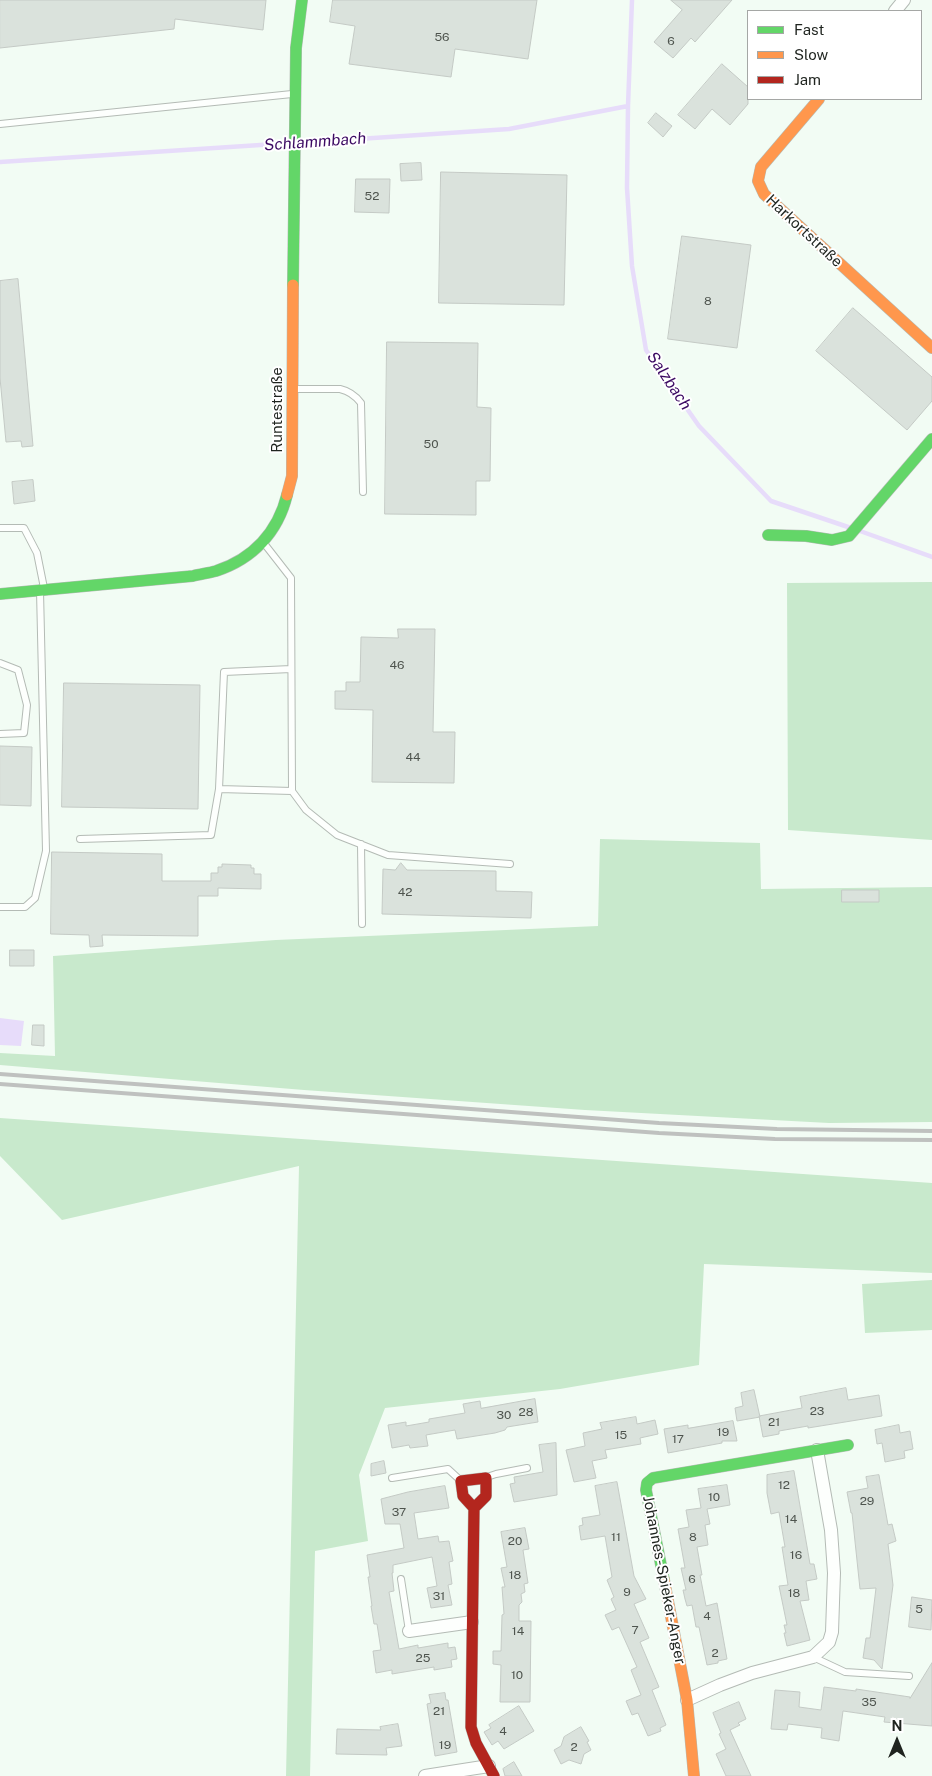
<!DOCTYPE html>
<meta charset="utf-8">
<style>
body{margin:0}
#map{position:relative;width:932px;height:1776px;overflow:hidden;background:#f2fcf4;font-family:"Public Sans",sans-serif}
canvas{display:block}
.legend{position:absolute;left:747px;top:10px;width:175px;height:90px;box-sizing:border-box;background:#fff;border:1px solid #a5a7a5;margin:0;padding:6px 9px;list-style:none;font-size:15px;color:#1f241f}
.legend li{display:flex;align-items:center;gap:10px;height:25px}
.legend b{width:25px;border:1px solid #a5a7a5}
.north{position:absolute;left:872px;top:1716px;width:50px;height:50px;-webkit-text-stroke:4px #fff;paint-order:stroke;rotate:0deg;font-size:14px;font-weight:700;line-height:20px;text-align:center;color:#1f241f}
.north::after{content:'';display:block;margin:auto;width:18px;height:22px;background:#1f241f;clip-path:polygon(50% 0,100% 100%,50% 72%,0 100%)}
</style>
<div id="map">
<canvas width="932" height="1776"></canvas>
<ul class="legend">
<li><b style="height:6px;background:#63d668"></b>Fast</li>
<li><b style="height:6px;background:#ff974d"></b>Slow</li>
<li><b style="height:6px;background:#b3261e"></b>Jam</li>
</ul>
<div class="north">N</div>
</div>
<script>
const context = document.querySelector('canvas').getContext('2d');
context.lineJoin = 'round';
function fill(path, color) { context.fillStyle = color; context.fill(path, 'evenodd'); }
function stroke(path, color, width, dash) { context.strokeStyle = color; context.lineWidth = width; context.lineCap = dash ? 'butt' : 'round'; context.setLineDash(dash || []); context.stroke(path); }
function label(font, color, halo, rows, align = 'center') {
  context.font = font + ' "Public Sans",sans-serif'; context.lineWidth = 4; context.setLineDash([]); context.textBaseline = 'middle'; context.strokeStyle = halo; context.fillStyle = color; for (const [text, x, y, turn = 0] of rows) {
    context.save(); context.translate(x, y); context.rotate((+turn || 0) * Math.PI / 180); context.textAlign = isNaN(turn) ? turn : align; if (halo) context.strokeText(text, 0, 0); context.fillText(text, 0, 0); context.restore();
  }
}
const green = new Path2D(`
 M932 582V840L788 830 787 583Z
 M600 839 760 843 761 889 932 887V1122L829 1123 585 1110 304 1090 0 1065V1053L55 1056 53 956 276 940 598 926Z
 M0 1118 932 1183V1273L704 1264 699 1365 560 1389 385 1408 359 1475 368 1541 315 1551 310 1776H286L299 1166 62 1220 0 1156Z
 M932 1280V1330L865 1333 862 1284Z`);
const water = new Path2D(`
 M0 1018 24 1021 21 1046 0 1045Z`);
const stream = new Path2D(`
 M632 0 628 106 627 188 632 266 646 350 699 426 771 501 851 528
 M298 143 509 129 628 106
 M0 162 291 143
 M860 531 932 557`);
const building = new Path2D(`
 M0 0H266L263 30 175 19 174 29 0 48Z
 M333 0H537L528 59 455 49 451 77 349 64 355 26 330 22Z
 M671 0H732L695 42 691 38 673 58 654 42 682 10Z
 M722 64 748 87V104L730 125 712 109 695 129 678 115Z
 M656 113 672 126 663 137 648 123Z
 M421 163 422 180 401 181 400 164Z
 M441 172 567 175 564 305 439 303Z
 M356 179H390L389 213 355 212Z
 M682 236 751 245 737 348 668 339Z
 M18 279 33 446 22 447 21 441 6 442 0 378V281Z
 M853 308 932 377V401L907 430 816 351Z
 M387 342 478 343 477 407 491 408 490 481H476V515L385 514Z
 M33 480 35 501 14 504 12 482Z
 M398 629H435L433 732H455L454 783 372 782 373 710 335 709V691H346V682H360L361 637 398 638Z
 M64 683 200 685 198 809 62 807Z
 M0 746 32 747 31 806 0 805Z
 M52 852 162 854V881H211V873H218V867H222V864L251 865V868H254V874H261V889L218 888V896H198V936L102 935 103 946 90 947 89 935 51 934Z
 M401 863 407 870 496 871V891L532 892 531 918 382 914 383 869 395 870Z
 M842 890H879V902H842Z
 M10 950H34V966H10Z
 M33 1025H44V1046L32 1045Z
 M846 1388 848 1400 879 1395 882 1416 808 1428V1426L779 1431V1434L763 1437 759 1416 802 1408 800 1397Z
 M754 1390 760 1417 737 1421 735 1408 743 1406 741 1393Z
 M535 1399 538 1422 507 1427 505 1430 495 1433 457 1439 455 1430 426 1435 428 1446 410 1448 409 1445 392 1448 388 1425 406 1422V1426L429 1422V1419L465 1413 463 1404 480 1401 481 1408Z
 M636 1417 637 1424 655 1420 658 1434 640 1438 641 1444 605 1450 607 1458 592 1461 596 1478 574 1482 566 1450 585 1446 583 1433 602 1429 600 1423Z
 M733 1421 737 1441H722V1443L668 1453 664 1429 688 1425V1428Z
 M899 1425 900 1433 910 1431 913 1449 904 1451 905 1458 885 1462 882 1443 877 1444 875 1430Z
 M556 1443 557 1495 514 1502 510 1484 515 1483 514 1477 543 1472 539 1445Z
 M384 1461 386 1473 371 1476V1464Z
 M794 1471 810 1564H814L817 1579 806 1581 809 1600 800 1601 810 1640 787 1646 784 1633H786L784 1625H787L779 1586 788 1585 782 1547H785L779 1512 771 1514 767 1493V1475Z
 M879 1475 888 1525 892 1524 896 1541 888 1544 893 1585 882 1669 874 1660 863 1658 866 1638H870L876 1588 860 1589 852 1513H851L847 1492 868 1488 866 1477Z
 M617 1482 634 1576 646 1599 634 1604 649 1638 640 1642 659 1687 652 1690 666 1725 660 1728 661 1731 648 1736 638 1713 632 1715 626 1701 641 1695 631 1670 637 1667 619 1627 612 1630 605 1615 616 1610 611 1599 614 1597 607 1580 612 1577 605 1536 581 1540 579 1526 583 1525 582 1518 600 1515 595 1486Z
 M727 1485 730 1505 707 1509 710 1524 705 1525 708 1545 697 1547 702 1575H700L706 1606 717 1603 727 1659 718 1661V1663L707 1665 699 1627H696L692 1605 687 1606 685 1599 683 1590H686L681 1568H685L678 1529 689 1527 686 1510 701 1508 698 1489Z
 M445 1486 449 1508 414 1513 418 1539 438 1536 439 1542 449 1541 453 1561 449 1562 452 1584 448 1585 452 1605 431 1608 427 1588 437 1586 432 1557 393 1565V1573H392L394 1591 389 1592 399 1649 418 1645V1648L448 1643V1648L455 1647 457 1659 451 1660 452 1667 434 1670V1667L392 1674V1670L376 1673 373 1651 381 1650 377 1624H374L371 1606H372L368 1577H370L367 1555 404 1548 400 1524H385L381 1499 408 1492Z
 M525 1528 529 1549 523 1550 528 1583 524 1584 525 1592 521 1594 522 1602 519 1605V1621H531L530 1702H500L501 1665 493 1664V1651H501L502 1615 504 1614 502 1587H505L501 1568 507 1567 501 1532Z
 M912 1597 932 1600 931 1630 909 1627Z
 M932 1663V1726L884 1722 885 1717 843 1711 839 1741 821 1738 822 1728 788 1724 787 1730 771 1729 775 1690 800 1692 799 1707 821 1710 824 1687 856 1691V1689L910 1697V1698Z
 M445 1693 446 1700H448L457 1752 435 1756 427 1704 431 1703 429 1695Z
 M739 1702 746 1719 738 1723 740 1725 730 1730 751 1776H726L716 1754 726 1749 719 1734 721 1733 713 1713Z
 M519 1706 534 1731 504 1749 498 1741 492 1745 484 1732 491 1728 489 1725Z
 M398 1724 402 1746 386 1748 387 1755 336 1754 337 1729 381 1730 380 1727Z
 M581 1727 589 1741 587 1742 591 1750 584 1754 581 1764 569 1760 561 1764 554 1750 561 1746 564 1737Z
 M514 1762 522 1776H505L503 1769Z`);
const lane = new Path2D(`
 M0 124 292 94
 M293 389H340C349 391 355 395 361 403L363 492
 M0 528H24L37 553 44 588
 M263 542 291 578 292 791 306 810 337 835 388 855 510 864
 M0 663 18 670 27 705 24 733 0 734
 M291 669 224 672 219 789 292 791
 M80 839 211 835 219 789
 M361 844 362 924
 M0 907H25L35 898 46 851 40 591
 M487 1477 496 1474 527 1468
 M392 1478 448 1469 460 1480
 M401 1579 409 1631
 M813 1657 845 1672 909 1676`);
const street = new Path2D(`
 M895 11 904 0
 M409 1631 472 1622
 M687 1700 720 1685 752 1673 813 1657 829 1642 832 1632 834 1573 831 1530 817 1450
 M425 1776 489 1766`);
const fast = new Path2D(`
 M293 285 296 48 302 0
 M768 535 806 536 832 540 849 536 932 439
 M0 594 193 576C201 574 209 573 216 571 253 559 278 532 287 495
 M664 1580 646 1490 647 1483 653 1478 848 1445`);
const slow = new Path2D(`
 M819 99 761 167 758 181 764 194 932 348
 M287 495 292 476 293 285
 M664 1580 687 1700 694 1776`);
const jam = new Path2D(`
 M474 1508 486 1496V1478L461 1481 463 1496 474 1508 471 1727 476 1743 494 1776`);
const rail = new Path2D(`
 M0 1074 659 1123 777 1129 932 1131
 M0 1084 659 1133 775 1139 932 1140`);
const numberNames = [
 ["56",442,37],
 ["6",671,41],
 ["52",372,196],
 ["8",708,301],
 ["50",431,444],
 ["46",397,665],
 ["44",413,757],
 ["42",405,892],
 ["23",817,1411],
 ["28",526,1412],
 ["30",504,1415],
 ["21",774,1422],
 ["19",723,1432],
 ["15",621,1435],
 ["17",678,1439],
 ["12",784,1485],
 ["10",714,1497],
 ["29",867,1501],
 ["37",399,1512],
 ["14",791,1519],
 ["11",616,1537],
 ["8",693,1537],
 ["20",515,1541],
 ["16",796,1555],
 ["18",515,1575],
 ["6",692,1579],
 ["9",627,1592],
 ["18",794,1593],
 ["31",439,1596],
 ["5",919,1609],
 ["4",707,1616],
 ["7",635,1630],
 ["14",518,1631],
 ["2",715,1653],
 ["25",423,1658],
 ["10",517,1675],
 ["35",869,1702],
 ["21",439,1711],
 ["4",503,1731],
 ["19",445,1745],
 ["2",574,1747]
];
const streetNames = [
 ["Harkortstraße",804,231,43],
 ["Runtestraße",277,410,-90],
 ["Johannes-Spieker-Anger",664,1580,79]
];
const waterNames = [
 ["Schlammbach",315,142,-4],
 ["Salzbach",669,381,56]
];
fill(green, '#c8e9cc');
fill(water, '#e7dcfa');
stroke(stream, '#e7dcfa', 4.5);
fill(building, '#dae2dc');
stroke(building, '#c4cac5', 1);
stroke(lane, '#b4bbb5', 8);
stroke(street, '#b4bbb5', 14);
stroke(fast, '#b4bbb5', 12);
stroke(slow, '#b4bbb5', 12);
stroke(jam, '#b4bbb5', 12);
stroke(lane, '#fdfffd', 6);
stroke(street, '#fdfffd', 12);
stroke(fast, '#63d668', 11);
stroke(slow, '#ff974d', 11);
stroke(jam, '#b3261e', 11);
stroke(rail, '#bfc1bf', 4);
label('12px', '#4e544e', null, numberNames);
label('15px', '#1f241f', '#fff', streetNames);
label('italic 16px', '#3c0a63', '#fff', waterNames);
</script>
